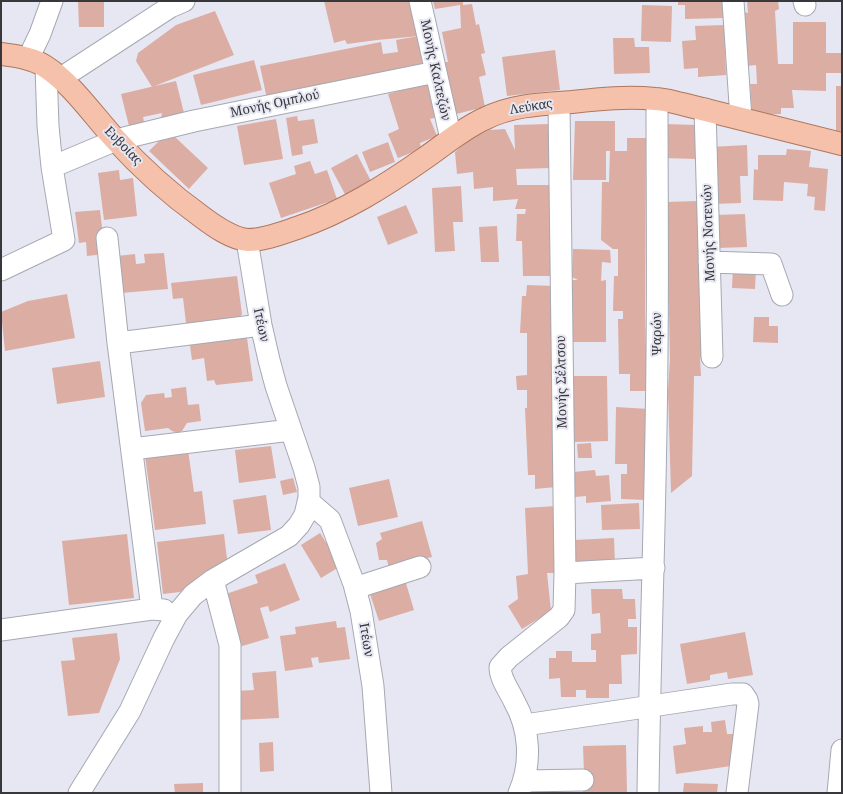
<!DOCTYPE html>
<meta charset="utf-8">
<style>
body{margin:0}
#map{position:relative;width:843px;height:794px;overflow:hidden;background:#e6e7f2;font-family:"Noto Serif",serif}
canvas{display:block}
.frame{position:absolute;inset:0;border:2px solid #38383c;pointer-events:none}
</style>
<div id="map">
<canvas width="843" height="794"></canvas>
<div class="frame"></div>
</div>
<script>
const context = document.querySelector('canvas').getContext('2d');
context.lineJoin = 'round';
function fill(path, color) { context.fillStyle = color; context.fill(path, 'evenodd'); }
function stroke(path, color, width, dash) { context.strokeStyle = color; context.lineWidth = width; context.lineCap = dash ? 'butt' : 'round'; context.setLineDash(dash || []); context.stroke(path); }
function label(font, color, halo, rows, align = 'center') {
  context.font = font + ' "Noto Serif",serif'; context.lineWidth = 4; context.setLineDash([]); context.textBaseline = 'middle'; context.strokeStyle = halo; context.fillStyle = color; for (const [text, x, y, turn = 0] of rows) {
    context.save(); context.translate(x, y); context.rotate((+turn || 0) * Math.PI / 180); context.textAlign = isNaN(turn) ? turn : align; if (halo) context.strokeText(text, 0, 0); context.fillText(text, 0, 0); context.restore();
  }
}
const building = new Path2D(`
 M78 1H104V27H79Z
 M324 1H413L427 69 267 99 260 66 381 42 383 54 398 52 396 40 419 36 377 40 347 44 345 40 334 43Z
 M433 1H463V5L472 4 476 25 479 24 485 53 481 54 486 75 479 77 485 107 456 114 444 62H448L442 32 461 28 460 5 435 9Z
 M678 1H723L724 18 685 19V5H678Z
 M747 1H778L779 9 775 11 778 64H793V22H826V53H842V73H826V91L792 90 794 108H781V114L752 115 750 84H757L756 65 747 66 744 12 748 13Z
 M642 5 672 6 671 42 641 41Z
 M215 11 234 55 152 87 136 61 138 53 176 25Z
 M724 25 726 75 698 77V68L684 69 682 41 696 40 695 26Z
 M613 38H634L635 47H649L650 73 614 74Z
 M555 50 560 90 507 96 502 57Z
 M254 60 262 90 201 105 193 75Z
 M176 81 184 113 161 118 162 113 143 117 144 122 129 126 121 94Z
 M427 83 438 117 430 119 437 136 420 143 421 149 398 158 388 134 399 129 388 94Z
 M836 86H842V131H836Z
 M297 116 298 121 314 119 318 143 302 146 303 154 292 156 286 118Z
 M276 119 283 159 244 165 237 126Z
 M575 121H615V151H627V138H646L645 312 647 391H630V374H619L618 319H623V311H613L614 276H618V249H613L601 240 602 182H609L610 151H606V180H573Z
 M550 124 551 168 516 169 517 185H551L552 276H523L522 241H516L517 214H525L526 209H515L518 199 493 201V187L474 189 473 172 457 174 455 152 471 138 489 130 505 129 515 150 514 125Z
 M664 124 697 125V159L663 158Z
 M175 137 208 168 189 189 149 151 161 139Z
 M388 142 395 162 370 172 362 152Z
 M747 145 748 176H740L741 203 712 204 710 147Z
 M787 149 811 151 809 167 828 169 825 211 814 210 815 197 807 196 808 184 784 182 783 201 753 200 754 169 758 170V155H786Z
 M357 154 372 183 346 196 331 168Z
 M310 161 315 174 327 170 337 199 281 218 269 183 296 174 294 166Z
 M119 170 120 180 133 178 137 216 104 220 98 173Z
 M461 186 463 222H453L455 251 435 252 432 188Z
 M698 201 703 358H700L701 376H694L692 476 671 493 668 391 670 359 669 311 665 202Z
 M406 205 418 233 388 245 377 217Z
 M100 210 105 254 87 256 86 242 79 243 75 212Z
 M745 214 747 247 717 248 716 215Z
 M497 226 499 262H481L479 227Z
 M573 249 610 250 611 263 602 262 601 281 606 280V342H572V280H578L572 277Z
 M164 253 168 289 121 293 117 256 135 254 136 264 145 263 144 254Z
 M733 267 756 268 755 289 732 288Z
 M237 276 242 314 237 322 192 327 186 323 183 298 173 299 171 283Z
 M527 285 554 286 556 487 535 489V475H528L525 408H527V390H517L516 376 527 375V333H520L522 296H526Z
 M67 294 75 338 5 351 1 312 28 301Z
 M754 317H769V326H778V343L753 342Z
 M246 331 253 381 216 385 214 380 207 381 204 358 192 360 189 339Z
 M100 361 105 397 57 404 52 368Z
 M572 376H607L608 441 574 442Z
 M186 387 188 405 199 404 201 421 187 423 182 431 178 433 172 431 168 428 145 431 141 403 146 395 164 393 165 398 172 397 171 389Z
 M616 407 649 409 646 500 621 499V474H627V464H615Z
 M591 443 592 458H578L577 444Z
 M271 446 276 478 239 483 235 450Z
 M188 450 194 492 202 491 206 524 155 530 145 456Z
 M595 470 596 476 609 475 611 501 586 503V496L575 497 573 472Z
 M293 478 297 492 283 495 280 481Z
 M389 479 398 517 358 526 349 488Z
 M266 495 271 530 238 534 233 500Z
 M639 503 640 529 602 530 601 505Z
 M556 506 559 573H547L551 611 522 629 508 606 518 599 516 576 528 574 525 508Z
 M422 521 432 557 418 560 417 557 403 561 404 564 389 568 387 560H379L376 543 382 539 380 533Z
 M320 533 341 566 321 578 301 545Z
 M127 534 134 598 69 605 62 541Z
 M224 534 227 559 180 592 163 594 157 542Z
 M614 538 615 565 575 567 574 540Z
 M285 563 300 600 270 612 268 606 260 608 269 638 239 647 223 595 258 583 255 575Z
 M405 580 414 610 379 621 369 591Z
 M591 589H622L623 599H635L636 619H628V627H637V654L621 655 622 684H609V698H586V690H576V697H561L560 678 549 679V658H556V651H572V662H596V650H591V634L601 633 600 613 592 614Z
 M336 621 337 628 345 627 350 659 319 663 318 657 311 658 313 667 285 671 280 636 296 634 295 627Z
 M745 632 753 675 728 679 727 672 710 675V680L687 684 680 644Z
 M117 633 120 659 99 713 68 716 61 661 75 660 72 638Z
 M276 671 279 718 237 720 235 691 254 690 252 673Z
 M725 720 727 734H734L738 765 676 774 673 746 686 744 684 728 703 726V732H712L711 722Z
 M273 742 274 771 260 772 259 743Z
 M626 745 627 793H583V787H589V771L584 773 583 746Z
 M203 783V793H175L174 784Z
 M684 783 718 784 717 793H683Z`);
const minor = new Path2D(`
 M420 1 451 139
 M733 1 741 119
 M804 1 805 5
 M28 59 40 34 52 1
 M46 67 48 126 52 167
 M61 78 170 7 184 1
 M559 103 565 573 654 568
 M705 109 712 357
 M107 238 118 343 152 609
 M709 262 771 264 782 295
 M1 270 64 240 52 167 116 140 194 121 436 72
 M118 343 261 325
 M132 449 291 430
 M308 501 330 520 354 584 361 611 373 686 381 793
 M213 580 230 645V793
 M355 588 420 567
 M1 630 152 609 164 610
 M525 725 732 694H743L747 700 748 704 737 793
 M524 781 583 780
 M79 793 130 711 164 638 177 614 193 595 213 580 289 536 299 525 305 515 309 498V487L304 468 276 386 269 360 261 325 247 240
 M519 793C532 763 530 729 514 701 509 690 500 679 500 667L509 657 559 617 564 610 565 573
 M648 793C650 646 656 500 657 354 658 269 657 184 657 99
 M838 793 842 750`);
const major = new Path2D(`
 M1 54C16 56 33 58 46 67 71 83 94 116 114 138 140 167 170 194 202 217 214 226 232 239 248 240 264 240 282 233 297 228 344 212 385 186 425 158 444 145 462 129 484 119 511 105 542 104 572 102 600 99 628 96 655 99 664 99 673 102 682 104L842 144`);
const streetNames = [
 ["Μονής Καλτεζών",435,70,78],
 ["Μονής Ομπλού",275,104,-12],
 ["Λεύκας",531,107,-9],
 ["Ευβοίας",123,146,46],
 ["Μονής Νοτενών",709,233,-92],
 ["Ιτέων",261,325,78],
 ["Ψαρών",657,334,-90],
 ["Μονής Σέλτσου",562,382,-91],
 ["Ιτέων",366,640,80]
];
fill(building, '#dcada3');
stroke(minor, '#a6a8b2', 23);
stroke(major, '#af765e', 24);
stroke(minor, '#fff', 21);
stroke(major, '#f5c1aa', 22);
label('13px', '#38383c', '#e6e7f2', streetNames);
</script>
